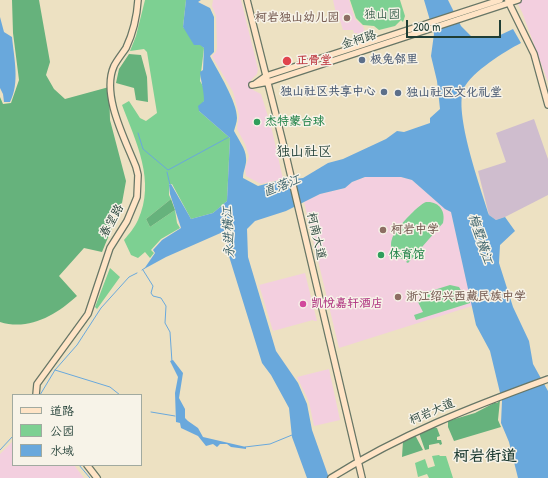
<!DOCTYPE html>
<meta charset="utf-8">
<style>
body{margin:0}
#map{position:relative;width:548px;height:478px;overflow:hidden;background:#ede1c2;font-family:"Patrick Hand","LXGW WenKai TC",sans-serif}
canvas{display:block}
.legend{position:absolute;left:12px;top:394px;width:130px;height:72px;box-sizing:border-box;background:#f7f3e8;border:1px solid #a1aaa0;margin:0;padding:5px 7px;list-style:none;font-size:12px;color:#1f3d34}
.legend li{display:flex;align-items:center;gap:8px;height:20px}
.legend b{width:20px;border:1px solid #a1aaa0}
.scale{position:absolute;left:406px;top:20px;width:95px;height:18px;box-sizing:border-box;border:2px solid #1f3d34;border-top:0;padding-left:5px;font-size:12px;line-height:14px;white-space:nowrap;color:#1f3d34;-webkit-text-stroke:3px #f7f3e8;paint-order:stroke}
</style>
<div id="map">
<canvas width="548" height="478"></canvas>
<ul class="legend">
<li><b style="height:5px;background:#ffe4c6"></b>道路</li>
<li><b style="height:11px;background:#7dd092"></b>公园</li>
<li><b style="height:11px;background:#69a8dc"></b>水域</li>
</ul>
<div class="scale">200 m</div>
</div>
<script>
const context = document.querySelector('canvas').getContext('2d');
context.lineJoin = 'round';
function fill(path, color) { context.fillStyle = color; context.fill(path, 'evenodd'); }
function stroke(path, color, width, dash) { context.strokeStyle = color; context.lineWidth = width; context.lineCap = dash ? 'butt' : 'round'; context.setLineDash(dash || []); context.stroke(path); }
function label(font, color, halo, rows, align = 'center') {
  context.font = font + ' "Patrick Hand","LXGW WenKai TC",sans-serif'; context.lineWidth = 3; context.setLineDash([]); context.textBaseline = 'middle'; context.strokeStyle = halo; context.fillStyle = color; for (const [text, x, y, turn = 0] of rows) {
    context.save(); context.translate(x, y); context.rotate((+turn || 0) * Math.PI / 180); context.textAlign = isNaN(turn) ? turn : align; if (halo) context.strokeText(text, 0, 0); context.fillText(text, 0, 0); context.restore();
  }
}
const built = new Path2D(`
 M213 0H241L258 69 257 74 251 80 253 90 261 94 271 126 283 179 261 184 246 176 245 169 249 156 245 144 237 129 239 115 233 92 212 56 216 52 217 47 216 16 212 6Z
 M333 0H349L355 19 363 26 366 35 358 36 357 33H354L353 30H343L340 20 337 18Z
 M516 0H548V82L522 12Z
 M365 177H401L412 180 445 209 451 212 472 306 339 348 304 202 320 194 345 188 352 182Z
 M305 273 317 321H314L313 320 273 331 259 285Z
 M329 369 340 420 314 426 309 402 297 377Z
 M13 441V465H74L84 478H0V454Z`);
const industrial = new Path2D(`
 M534 119 548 159V195L505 217 496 220 489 215 478 171 506 162 496 133Z`);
const green = new Path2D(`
 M145 0H186L183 27 204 48 200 81 204 88V101L199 111 230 138 227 201 213 213 191 219 172 184H169V195L171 199 146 219 150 227 175 210 177 223 180 228 161 239 151 250 154 253 150 258 145 252 138 258 131 255 124 240C129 234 135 227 138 220 156 181 136 142 122 105L129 101 140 118 146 121 157 113 147 52 144 49 130 51 136 36Z
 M350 0H400L405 16 403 22 401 20 395 26 379 30 374 26 363 25 356 18Z
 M426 202C439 201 446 211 443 223L408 263 406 262 408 260C397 260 388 250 392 239 394 230 418 205 426 202Z
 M110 268 120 277 97 309 95 307Z
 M450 285 459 287 463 294 462 300 469 298 470 303 416 320 414 315 423 312 418 302 421 294Z
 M439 455 440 456H446L453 478H429L427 474 418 477 415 463 425 459 428 468 435 466 432 456Z`);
const forest = new Path2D(`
 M12 0H39L50 62 46 75 54 89 65 99 109 87 110 120 126 181 122 203 110 213 112 228 102 252 84 248 59 276 77 296C56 315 29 331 0 322V97L3 104 11 103 19 80 13 33Z
 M129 54 141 55 147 77 148 102 136 100 134 88 116 83 119 69Z
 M171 199 175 210 150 227 146 219Z
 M500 400 498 420 501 427 454 441 448 427V421L475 413 494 403H497Z
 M433 427 437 428 440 436 437 437V440H441L442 444 440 445 439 443 429 445V449L425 450 419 433Z
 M415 435 423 450 402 457 403 441Z`);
const water = new Path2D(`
 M186 0H201L198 2 210 8 214 17V52L210 56C218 72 237 101 237 118 237 122 235 127 234 131 238 139 246 149 246 158 247 164 243 171 243 178L258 186 277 181 303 178 328 163 343 159 386 139 397 131 404 132 430 123V118L440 109 437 81 431 56 434 34 424 0H448L461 26 472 37H496L513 29 521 43C505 51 472 72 464 88 453 112 481 189 489 215L496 220 505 217 515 231 500 245 499 263 513 307 529 341 533 364 548 391V478H518L509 442 501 423 502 401 490 351 476 325 451 212 445 209 412 180 401 177H365L352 182 345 188 320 194 286 211 255 221 247 229 248 257 276 351 298 383 307 404 312 430 329 478H307L292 437 289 408 271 375 262 363 228 253 232 228 166 257 144 269 155 253 153 250 162 240 181 228 170 194 169 185 171 184 191 219 213 213 227 201 230 138 199 111 198 106 204 101C204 90 201 82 200 72L203 70 204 48 200 45H194L183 27Z
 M0 17 4 32 12 37C14 58 20 83 10 102H4L3 94 0 88Z
 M173 360 183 373 179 398 185 409V418L188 421 198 428 203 437 246 447V449L231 447 227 444H220L217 447 213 444 206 446 198 436 181 428 180 423 176 422 175 393 178 377 170 361Z`);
const stream = new Path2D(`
 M138 133 143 149 168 170 229 137
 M167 172 170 185
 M142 270 145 268
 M143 270 153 286 151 293 153 296 161 298 166 306 165 323 170 332 172 362
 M55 370 110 387 120 395
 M40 395 55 370 77 345 101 308 129 277 137 273
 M151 412 175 416
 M245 447 270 444 292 435
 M0 450 13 436
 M79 465 90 478`);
const secondary = new Path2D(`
 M247 0 284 147 362 478
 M508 1 534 54 548 105
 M255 84 266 76 500 0
 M252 85 268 82 518 0
 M36 395 37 384 88 314 110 248 127 221 137 197 138 175 136 167C125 139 101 95 114 66 117 60 122 54 126 48 133 33 137 16 138 0
 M87 465 97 478
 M331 478C401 434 471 407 548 379`);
const markers = [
 [347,18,4,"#8d6e63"],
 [362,60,4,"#5c6f8a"],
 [287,61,5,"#e0444e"],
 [384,92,4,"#5c6f8a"],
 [398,93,4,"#5c6f8a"],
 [257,122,4,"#2e9e5b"],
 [383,230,4,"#8d6e63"],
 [381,255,4,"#2e9e5b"],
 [398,297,4,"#8d6e63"],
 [303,304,4,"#d1479c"]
];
const parkNames = [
 ["独山园",382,15]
];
const educationNames = [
 ["柯岩独山幼儿园",339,18,"right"],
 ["柯岩中学",391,230],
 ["浙江绍兴西藏民族中学",406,297]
];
const streetNames = [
 ["金柯路",359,40,-18],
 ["春望路",112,221,-61],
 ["柯南大道",316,236,77],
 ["柯岩大道",432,412,-23]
];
const serviceNames = [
 ["极兔邻里",370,60],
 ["独山社区共享中心",376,92,"right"],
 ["独山社区文化礼堂",406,93]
];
const healthNames = [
 ["正骨堂",296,61]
];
const leisureNames = [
 ["杰特蒙台球",265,122],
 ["体育馆",389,255]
];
const hotelNames = [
 ["凯悦嘉轩酒店",311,304]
];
const waterNames = [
 ["直落江",282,186,-21],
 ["永进横江",229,232,-93],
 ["梅墅横江",480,239,72]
];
const quarterNames = [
 ["独山社区",304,152]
];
const districtNames = [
 ["柯岩街道",485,457]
];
fill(built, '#f3cfdf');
fill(industrial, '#cfbdce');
fill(green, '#7dd092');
fill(forest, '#66b27c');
fill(water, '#69a8dc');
stroke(stream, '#69a8dc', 1);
stroke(secondary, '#677666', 8);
stroke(secondary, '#ffe4c6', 5.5);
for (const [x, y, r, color] of markers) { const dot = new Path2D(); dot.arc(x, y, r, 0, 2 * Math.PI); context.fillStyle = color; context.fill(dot); stroke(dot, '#f7f3e8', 1.5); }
label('12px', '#325a47', '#f7f3e8', parkNames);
label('bold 12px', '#785e54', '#f7f3e8', educationNames, 'left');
label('12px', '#1f3d34', '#f7f3e8', streetNames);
label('bold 12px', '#4e5e75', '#f7f3e8', serviceNames, 'left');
label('bold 12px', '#be3a42', '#f7f3e8', healthNames, 'left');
label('bold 12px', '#27864d', '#f7f3e8', leisureNames, 'left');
label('bold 12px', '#b23c85', '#f7f3e8', hotelNames, 'left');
label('italic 13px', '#355d66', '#f7f3e8', waterNames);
label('14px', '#1f3d34', '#f7f3e8', quarterNames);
label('bold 16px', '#1f3d34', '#f7f3e8', districtNames);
</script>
